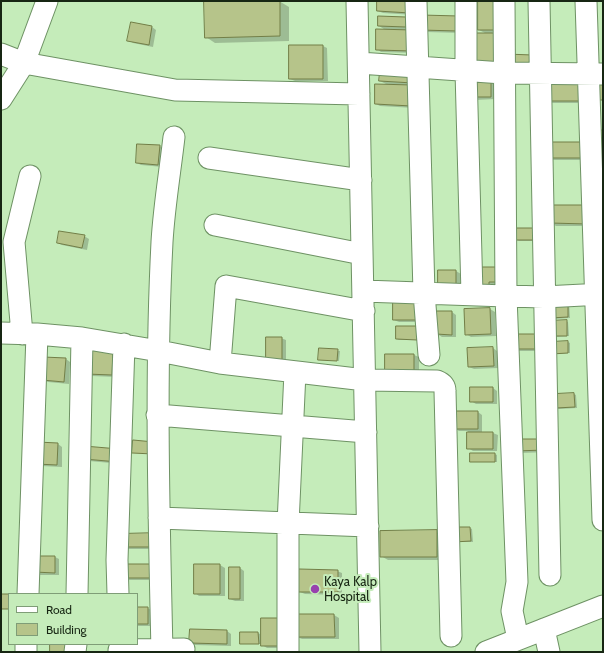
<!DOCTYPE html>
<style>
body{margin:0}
#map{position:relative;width:604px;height:653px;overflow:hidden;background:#c5ecba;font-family:Cabin,sans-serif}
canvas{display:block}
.frame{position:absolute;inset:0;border:2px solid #172613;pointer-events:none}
.legend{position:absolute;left:8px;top:593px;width:130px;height:52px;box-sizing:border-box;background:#c5ecba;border:1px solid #7f9d77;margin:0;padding:5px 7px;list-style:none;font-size:12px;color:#172613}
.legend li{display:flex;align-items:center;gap:8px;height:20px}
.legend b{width:20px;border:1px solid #7f9d77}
</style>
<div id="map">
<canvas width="604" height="653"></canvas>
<div class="frame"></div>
<ul class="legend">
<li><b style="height:5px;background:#fff"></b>Road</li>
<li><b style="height:11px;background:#b6c48a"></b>Building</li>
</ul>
</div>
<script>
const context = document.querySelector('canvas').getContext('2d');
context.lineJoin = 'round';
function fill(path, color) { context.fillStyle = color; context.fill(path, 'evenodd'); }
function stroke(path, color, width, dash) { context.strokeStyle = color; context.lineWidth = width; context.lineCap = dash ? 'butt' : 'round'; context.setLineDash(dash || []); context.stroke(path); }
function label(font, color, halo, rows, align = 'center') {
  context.font = font + ' Cabin,sans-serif'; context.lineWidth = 4; context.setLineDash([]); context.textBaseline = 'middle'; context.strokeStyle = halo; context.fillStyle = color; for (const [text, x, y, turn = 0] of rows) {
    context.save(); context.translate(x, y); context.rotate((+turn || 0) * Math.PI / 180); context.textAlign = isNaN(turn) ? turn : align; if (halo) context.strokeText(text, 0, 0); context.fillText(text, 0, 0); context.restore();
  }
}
const shadow = new Path2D(`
 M205 1H279L289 7V41L215 43 206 37Z
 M378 1 414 15 383 13 378 11Z
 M479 1 502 33 492 32 500 37 487 34 479 30Z
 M458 17 462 33 426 32 422 29Z
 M406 18 416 53 381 52 377 49 387 31 379 26Z
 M152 27 156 30 153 47 133 43 128 40Z
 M323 46 327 48 328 81H295L290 79Z
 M413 74 415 108 380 106 376 104 388 85 380 81Z
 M491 80 496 83V99L475 100 471 97Z
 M545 83 584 103H549Z
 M585 144 590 160H553L548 158Z
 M160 146 164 149 163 167 141 165 137 163Z
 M595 157H603V169H600Z
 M551 206 592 226H556L551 223Z
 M517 229 535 241H519L517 240Z
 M84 236 89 239 87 250 62 245 58 243Z
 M478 268 501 284H493V292Z
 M456 271 461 274 460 289H443Z
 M394 303 420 322H399L394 320Z
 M569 303 570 318 553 319Z
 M490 309 495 312 496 336 471 337 466 334V310Z
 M452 312 456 315V337H442L437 334Z
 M566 321 568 322 569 336 554 337Z
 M417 327 419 340H399L397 339Z
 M512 335 548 351H516Z
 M267 338H281L286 340V369Z
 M568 342 570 343V353L554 354Z
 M493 348 497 351 498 368 474 369 469 367Z
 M320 349 340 351 339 361 319 359Z
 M113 352 117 355 116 377 92 376 87 373Z
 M386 355H414L419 357V377Z
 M66 359 70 362 69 384 48 382 43 380Z
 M493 388 497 391V404H476L471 401Z
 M574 394 576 395 577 408 559 409 557 408Z
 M478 412 482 415V433H493L498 435 497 451H473L468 448V431H459L454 428Z
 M516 440 550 452 520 453Z
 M58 444 62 447V467L41 466Z
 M85 448 122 464 89 461Z
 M495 454 497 455V462H473L471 461Z
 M455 528H470L472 529 473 542H457Z
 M437 531 444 536V560H388L381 556Z
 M120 535 162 549H125Z
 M55 557 59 559V575H39L35 572Z
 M159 565 163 580H128L124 578Z
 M220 565 225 568V596H199L195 593Z
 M240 568 244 571V601H235L230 599Z
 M337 571 342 573V595L305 594 300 592Z
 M137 608H148L152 611V626H137Z
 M297 615H334L339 618V639H302L297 637Z
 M280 619 284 648H267L262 645Z
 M227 631 231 634V646L195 645 190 643Z
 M241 633H258L260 634V644H243L241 643Z`);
const building = new Path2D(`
 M204 1H280V36L205 38Z
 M377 1H410V13L377 11Z
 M478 1H498V30H478Z
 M421 15 459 16 458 31 420 30Z
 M378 16 406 17V27L378 26Z
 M131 22 152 26 149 45 127 41Z
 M376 29 412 30V51L376 50Z
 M476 33H495V63L476 62Z
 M289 45H323V79H289Z
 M505 54 533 55V66H505Z
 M380 72 414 73 413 83 379 81Z
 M470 79H491V97H470Z
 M593 81H603V100H593Z
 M544 82H580L579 101H543Z
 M375 84 412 85 411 106 375 104Z
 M596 130H603V146H596Z
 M547 142H585V158H548Z
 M137 144 160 145 158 165 136 163Z
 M550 205H587V224L550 223Z
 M516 228H534V240H516Z
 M59 231 85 235 82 248 57 243Z
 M477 267H497V282H489V290L478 291Z
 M438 270H456V287H438Z
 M568 301V317L550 318V302Z
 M393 302H416V320H393Z
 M490 308 491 334 465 335 464 309Z
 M436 311H452V335L436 334Z
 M567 320V336H551L550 321Z
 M396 326H417V340L396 339Z
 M511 334H543V349H510Z
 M266 337H282V367H266Z
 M568 341V353L551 354V342Z
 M493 347 494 366 468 367 467 348Z
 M319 348 338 349 337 361 318 360Z
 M87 350 113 351 112 375 86 374Z
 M385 354H414V375H385Z
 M43 357 66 358 64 382 42 380Z
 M470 387H493V402H470Z
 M574 393 575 407 556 408 555 394Z
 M454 411H478V429H453Z
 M467 432H493V449H467Z
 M515 439H545V450L515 451Z
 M133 440 154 442 153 454 132 453Z
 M37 442 58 443 57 465 36 464Z
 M84 446 119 449 118 462 84 459Z
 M470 453H495V462H470Z
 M454 527H470L471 541 454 542Z
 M437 530V557H380V531Z
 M157 533V547H119V534Z
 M34 556H55V573L34 572Z
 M123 564H159V578H123Z
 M194 564H220V594H194Z
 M229 567H240V599H229Z
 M299 569 338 570V592H299Z
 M1 594H10H9V609H1Z
 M137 607H148V624H137Z
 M296 614H334L335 637H296Z
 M261 618H280V646H261Z
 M190 629 227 630V644L189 643Z
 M240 632H258L259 644H240Z
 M50 644H71V652H50Z`);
const minor = new Path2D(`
 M357 1 370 652
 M416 1 424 293 429 355
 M466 1V71L472 294
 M504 1 506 296 517 582 512 611 518 639
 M539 1 550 575
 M586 1 603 520
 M1 54 24 63 175 90 359 94
 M359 63 503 73 602 74
 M1 99 24 63 47 1
 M209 158 361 180
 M215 225 362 254
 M363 291 506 296 544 297 603 294
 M1 333 37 334 82 338 159 351 220 363 365 380 437 381C442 383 445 385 445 391L451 636
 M22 334 14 242 30 176
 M220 363 226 286 364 311
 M157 415 366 432
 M159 518 368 526
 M28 594 37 334
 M77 594 82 338
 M118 594 117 560 124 344
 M544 629 549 652
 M119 650 184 649
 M26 652V644
 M75 652 76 644
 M162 652C159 516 155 379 162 242 164 207 170 172 174 137
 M288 652V524L295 372
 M486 652 603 606`);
const markers = [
 [315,589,5,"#9841ae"]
];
const poiNames = [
 ["Kaya Kalp",324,582],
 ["Hospital",324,597]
];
fill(shadow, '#0003');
fill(building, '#b6c48a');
stroke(building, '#727e47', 1);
stroke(minor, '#6e9264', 23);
stroke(minor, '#fff', 21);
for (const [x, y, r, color] of markers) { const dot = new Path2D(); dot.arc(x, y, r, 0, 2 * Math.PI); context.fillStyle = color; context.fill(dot); stroke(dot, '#c5ecba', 1.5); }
label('13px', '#172613', '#c5ecba', poiNames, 'left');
</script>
